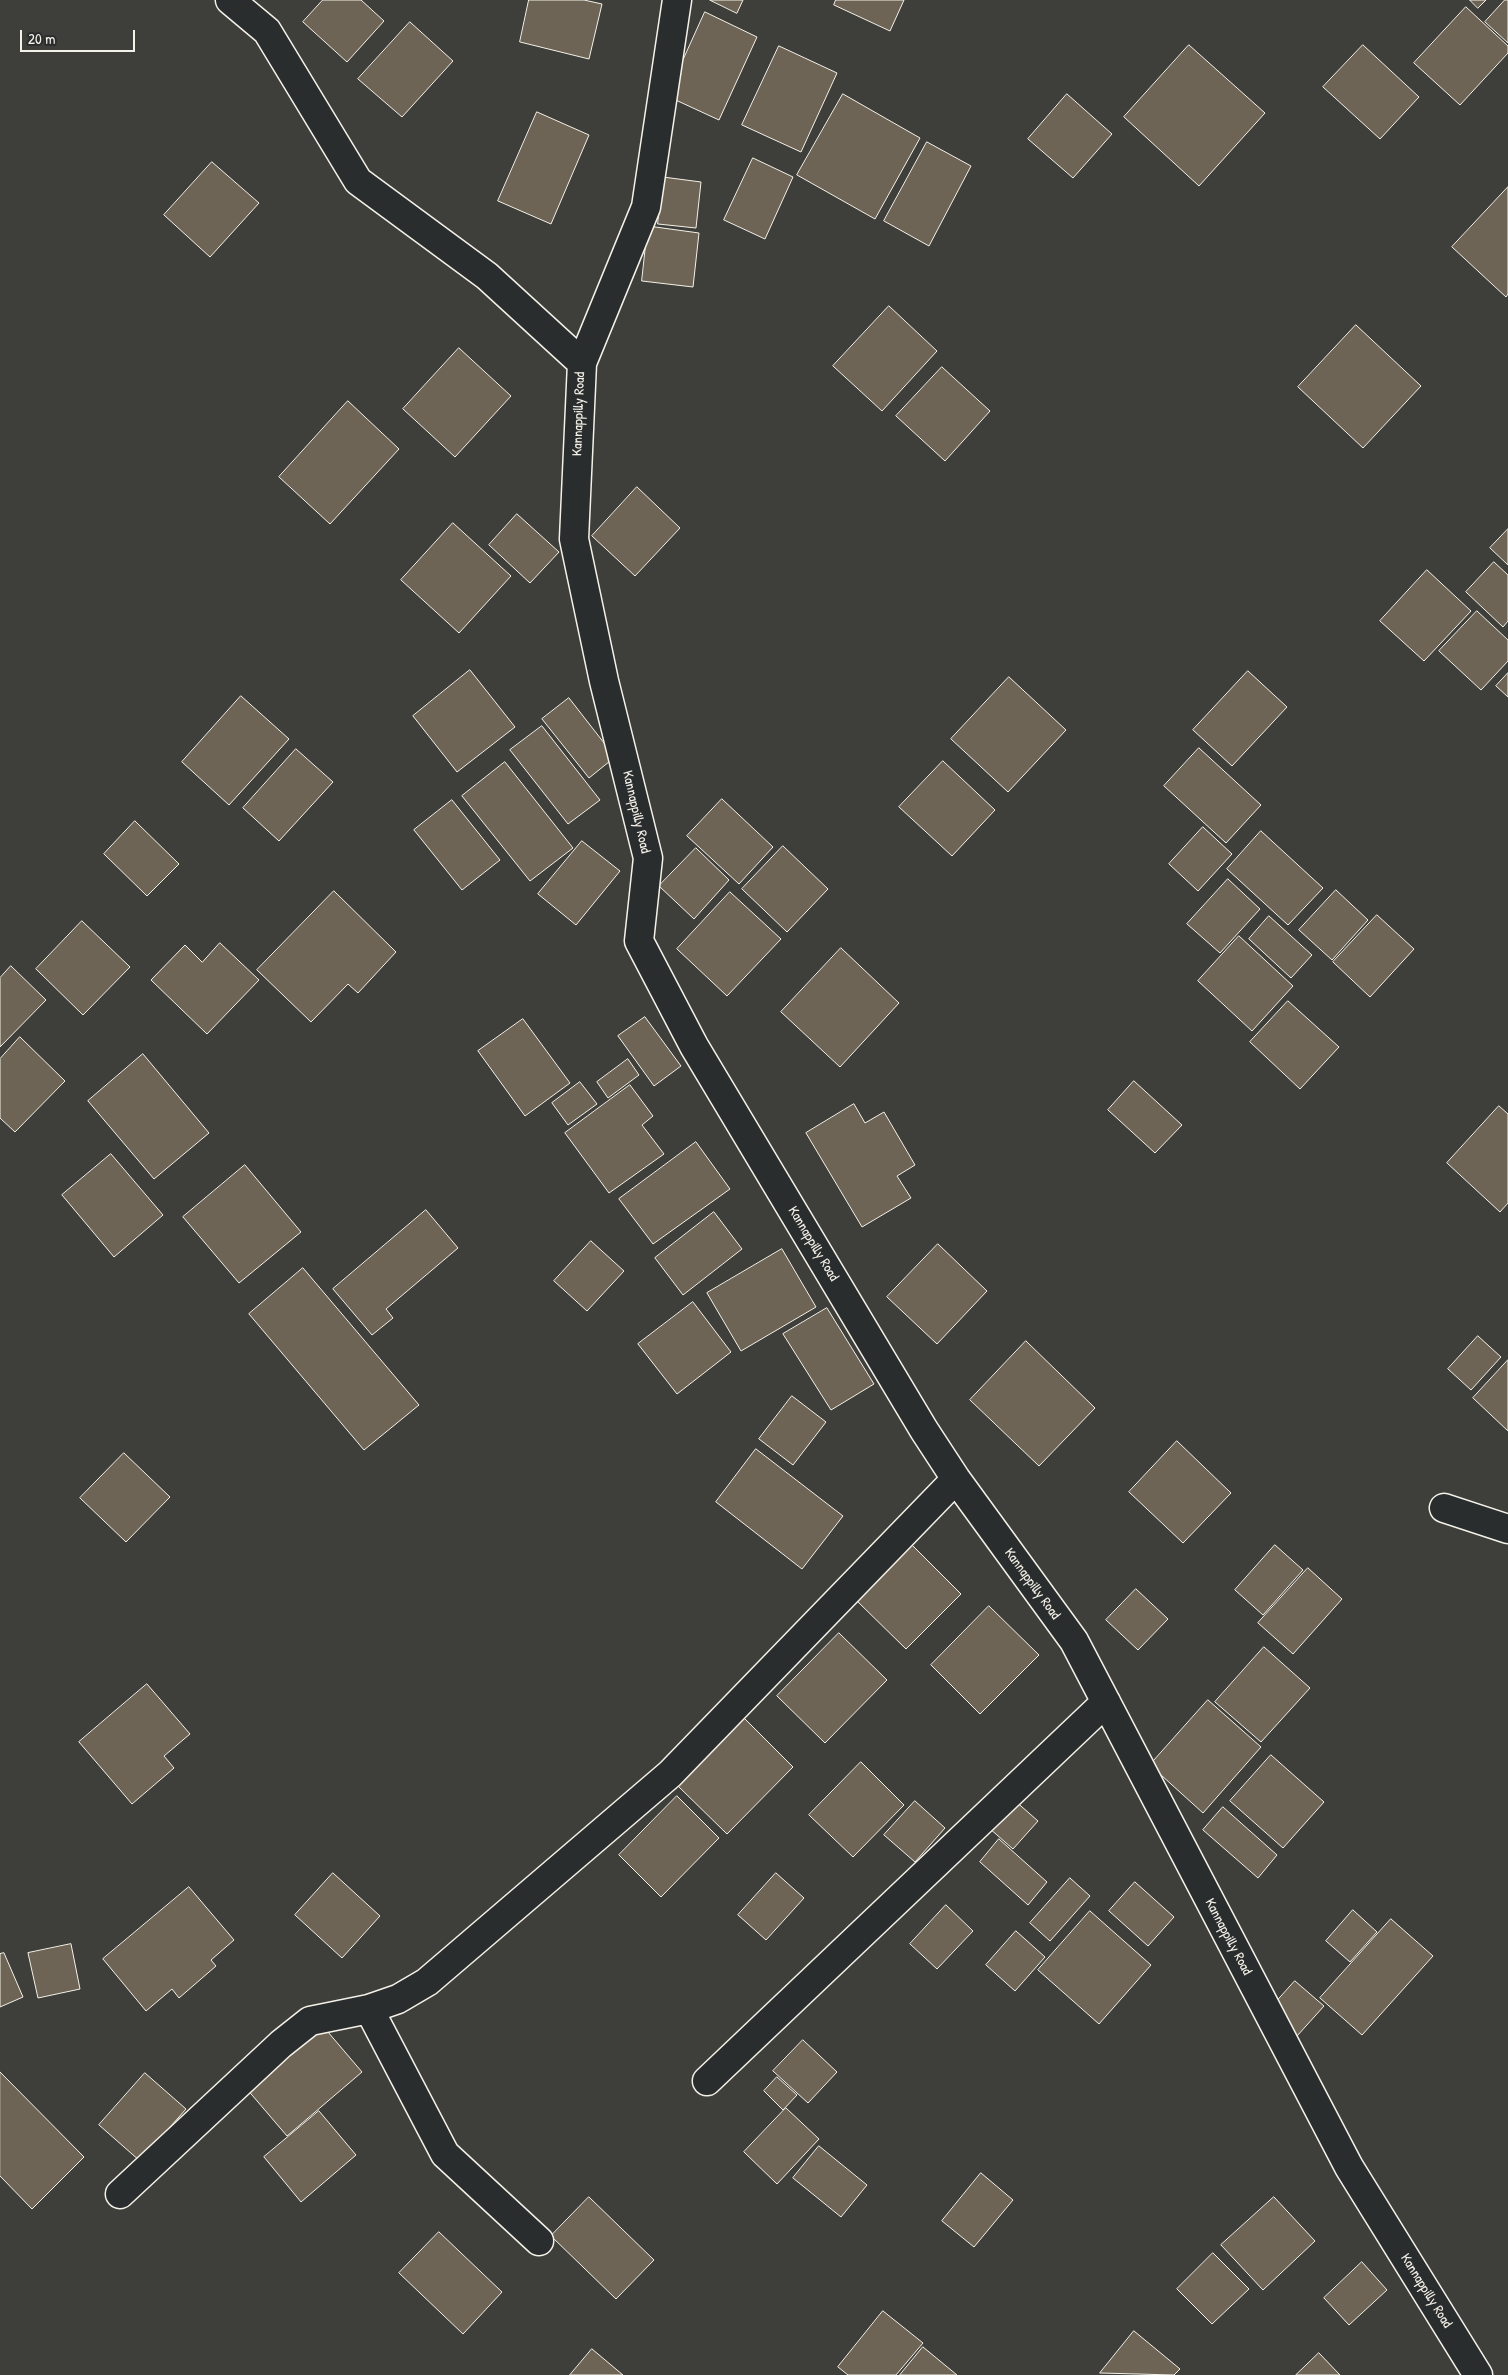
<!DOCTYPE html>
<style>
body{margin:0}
#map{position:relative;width:1508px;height:2375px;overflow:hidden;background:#3e3e3a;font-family:"Patrick Hand",sans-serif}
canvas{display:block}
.scale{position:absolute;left:20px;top:30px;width:115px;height:22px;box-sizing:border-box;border:2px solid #f4f1e8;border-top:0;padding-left:6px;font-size:15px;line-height:18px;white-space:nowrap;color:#f4f1e8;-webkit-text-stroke:4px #2a2d2e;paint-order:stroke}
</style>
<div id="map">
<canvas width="1508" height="2375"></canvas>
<div class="scale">20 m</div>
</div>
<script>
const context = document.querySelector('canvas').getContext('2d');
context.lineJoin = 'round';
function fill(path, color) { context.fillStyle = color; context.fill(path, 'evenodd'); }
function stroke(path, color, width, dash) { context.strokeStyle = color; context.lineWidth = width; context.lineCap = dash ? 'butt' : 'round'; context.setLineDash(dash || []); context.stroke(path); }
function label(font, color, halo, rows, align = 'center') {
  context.font = font + ' "Patrick Hand",sans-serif'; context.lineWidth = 5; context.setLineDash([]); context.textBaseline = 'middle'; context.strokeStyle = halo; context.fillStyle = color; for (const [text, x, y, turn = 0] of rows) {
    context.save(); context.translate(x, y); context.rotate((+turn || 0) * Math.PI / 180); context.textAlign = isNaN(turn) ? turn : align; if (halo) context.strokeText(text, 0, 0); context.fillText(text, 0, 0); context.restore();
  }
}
const building = new Path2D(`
 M323 0H361L384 21 347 62 303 22Z
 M529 0H584L602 4 589 59 520 42Z
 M710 0H743L737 13Z
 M836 0H904L890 31 834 5Z
 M1470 0H1486L1478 8Z
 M1505 0H1508V43L1485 22Z
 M1466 7 1508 46V53L1460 105 1414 63Z
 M705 12 757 37 719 120 667 96Z
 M410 22 453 61 402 117 358 79Z
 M1189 45 1265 113 1199 186 1124 117Z
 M1363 45 1419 97 1380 139 1323 87Z
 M779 46 837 73 801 152 742 125Z
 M843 94 920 138 875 219 797 175Z
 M1067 94 1112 134 1073 178 1028 139Z
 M537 112 589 135 551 224 498 201Z
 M927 142 971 166 929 246 884 221Z
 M753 158 793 177 765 239 724 220Z
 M212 162 259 203 210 257 164 215Z
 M663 177 701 182 696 228 658 224Z
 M1508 187V294L1506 297 1452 247Z
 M648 226 699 233 693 287 642 281Z
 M889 306 937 351 882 411 833 366Z
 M1356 325 1421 386 1363 448 1298 387Z
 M459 348 511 396 455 457 403 409Z
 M942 367 990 411 945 461 896 416Z
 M348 401 399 449 330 524 279 477Z
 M637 487 680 528 635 576 592 536Z
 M517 514 559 552 530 583 489 545Z
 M453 523 511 576 459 633 401 580Z
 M1508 529V565L1490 548Z
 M1494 562 1508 575V621L1503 627 1466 592Z
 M1427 570 1471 611 1424 661 1380 621Z
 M1477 611 1508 640V661L1481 690 1439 651Z
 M470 670 515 727 457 772 413 716Z
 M1248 671 1287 707 1232 766 1193 730Z
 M1508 673V697L1496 686Z
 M1009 677 1066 730 1008 792 951 739Z
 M241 696 289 739 229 805 182 762Z
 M569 698 615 757 589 778 542 719Z
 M542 726 600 800 568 824 510 750Z
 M1199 748 1261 805 1226 843 1164 786Z
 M296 749 333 782 279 841 243 808Z
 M943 761 995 810 952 856 899 807Z
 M505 762 573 848 530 881 462 796Z
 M722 799 773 847 739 884 687 836Z
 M452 800 500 860 462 890 414 830Z
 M135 821 179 864 147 896 104 854Z
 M1203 827 1232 854 1198 891 1169 864Z
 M1261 831 1323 888 1288 925 1227 869Z
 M582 841 620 871 576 925 538 894Z
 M783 846 828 889 787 932 742 889Z
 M696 848 729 880 694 919 659 886Z
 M1228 879 1260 909 1220 953 1187 924Z
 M1336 890 1368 920 1332 960 1299 930Z
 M334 891 396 952 358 993 348 984 311 1022 257 970Z
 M730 892 781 939 727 996 677 949Z
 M1377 915 1414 949 1370 997 1333 962Z
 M1269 916 1312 955 1291 978 1249 939Z
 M82 921 130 967 83 1015 36 969Z
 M1239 936 1293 986 1252 1031 1198 981Z
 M220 943 259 980 207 1034 151 980 185 945 202 962Z
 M841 948 899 1003 840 1067 781 1012Z
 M11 966 46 1000 0 1047V978Z
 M1288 1001 1339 1047 1300 1089 1250 1042Z
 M645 1017 681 1066 654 1086 618 1036Z
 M523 1019 570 1083 525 1116 478 1051Z
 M20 1037 65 1081 15 1132 0 1118V1059Z
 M143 1054 209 1133 154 1179 88 1101Z
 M628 1059 639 1075 608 1098 597 1082Z
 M1134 1081 1182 1125 1155 1153 1108 1110Z
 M580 1082 597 1104 568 1125 552 1103Z
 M630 1085 653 1116 642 1125 664 1154 609 1193 565 1133Z
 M854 1104 865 1123 884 1112 915 1165 897 1176 911 1198 862 1227 806 1133Z
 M1499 1106 1508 1114V1203L1500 1212 1447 1163Z
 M696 1142 730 1189 653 1244 619 1199Z
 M111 1154 163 1215 114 1257 62 1195Z
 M245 1165 301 1232 239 1283 183 1217Z
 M426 1210 458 1248 386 1309 393 1318 372 1335 333 1289Z
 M714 1212 742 1249 683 1295 655 1258Z
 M591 1241 624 1271 587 1311 554 1281Z
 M938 1244 987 1291 937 1344 887 1297Z
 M782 1249 816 1307 741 1351 707 1293Z
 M303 1268 419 1405 364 1450 249 1314Z
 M693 1302 731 1352 677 1394 638 1344Z
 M827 1308 874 1384 831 1410 783 1334Z
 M1478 1336 1501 1357 1471 1390 1448 1369Z
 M1026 1341 1095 1408 1039 1466 970 1400Z
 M1508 1360V1431L1473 1398Z
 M792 1396 826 1422 793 1465 759 1439Z
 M1177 1441 1231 1493 1183 1543 1129 1492Z
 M756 1449 843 1516 802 1569 716 1502Z
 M124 1453 170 1497 126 1542 80 1498Z
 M912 1545 961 1594 906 1649 857 1601Z
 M1275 1545 1303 1570 1263 1615 1235 1590Z
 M1308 1568 1342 1599 1293 1654 1258 1623Z
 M1136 1589 1168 1619 1138 1650 1106 1620Z
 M989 1606 1039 1655 980 1714 931 1665Z
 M839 1633 887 1680 825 1743 777 1696Z
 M1264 1647 1310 1688 1261 1742 1215 1702Z
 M147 1684 190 1734 164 1756 174 1768 132 1804 79 1742Z
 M1208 1700 1261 1747 1203 1813 1150 1765Z
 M744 1718 793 1767 727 1834 678 1786Z
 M1271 1755 1324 1802 1283 1848 1230 1801Z
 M861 1762 904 1805 853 1857 809 1815Z
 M677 1796 719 1838 661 1897 619 1855Z
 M1013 1799 1038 1821 1013 1849 989 1828Z
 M915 1801 945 1828 915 1862 884 1835Z
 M1223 1807 1277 1855 1258 1878 1203 1830Z
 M999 1839 1047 1882 1028 1905 980 1862Z
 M333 1873 380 1916 342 1958 295 1915Z
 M776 1873 804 1898 766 1940 738 1915Z
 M1070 1878 1090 1896 1050 1941 1030 1923Z
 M1135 1882 1174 1917 1148 1946 1109 1911Z
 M189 1887 234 1940 211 1960 216 1966 179 1998 172 1989 146 2011 103 1959Z
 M946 1905 973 1931 937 1969 910 1944Z
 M1353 1910 1377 1932 1350 1962 1326 1941Z
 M1090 1911 1151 1965 1099 2024 1038 1970Z
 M1391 1919 1433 1956 1362 2035 1320 1998Z
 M1016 1931 1045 1957 1015 1991 986 1965Z
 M71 1944 80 1989 38 1998 28 1953Z
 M4 1953 23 1997 0 2007V1954Z
 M1295 1981 1324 2006 1297 2036 1269 2010Z
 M322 2025 362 2072 287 2136 246 2088Z
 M803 2040 837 2072 808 2103 773 2071Z
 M0 2072 84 2157 32 2209 0 2176Z
 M145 2073 186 2109 140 2161 99 2125Z
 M777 2077 797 2095 783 2110 764 2091Z
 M786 2108 819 2139 777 2184 744 2152Z
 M319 2111 356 2155 301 2202 264 2157Z
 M819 2146 867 2185 841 2217 793 2178Z
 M981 2173 1013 2200 974 2247 942 2221Z
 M589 2197 654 2260 616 2299 551 2236Z
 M1274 2197 1315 2241 1263 2290 1221 2245Z
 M439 2232 502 2292 463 2334 399 2273Z
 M1213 2253 1249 2289 1212 2324 1177 2289Z
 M1362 2262 1387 2290 1349 2325 1324 2298Z
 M883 2311 923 2343 896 2375H848L838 2367Z
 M1134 2331 1180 2369 1174 2375 1100 2373Z
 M923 2347 957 2375H900Z
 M592 2349 623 2375H570Z
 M1319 2353 1340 2375H1296Z`);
const minor = new Path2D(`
 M230 0 267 31 358 181 487 276 582 363
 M677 0 646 207 582 363 574 539 604 681 648 858 639 941 694 1046 924 1430 956 1479 1074 1641 1349 2167 1478 2375
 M1444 1508 1508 1529
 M369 2009 445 2154 539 2241
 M707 2081 1106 1702
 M120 2194 281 2044 310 2021 369 2009 398 1999 427 1982 670 1774 956 1479`);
const streetNames = [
 ["Kannappilly Road",579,414,-88],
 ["Kannappilly Road",636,812,77],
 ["Kannappilly Road",813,1244,59],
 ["Kannappilly Road",1032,1584,54],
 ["Kannappilly Road",1228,1937,62],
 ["Kannappilly Road",1426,2291,58]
];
fill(building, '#6e6455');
stroke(building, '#f4f1e8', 1);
stroke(minor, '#f4f1e8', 31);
stroke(minor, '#2a2d2e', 28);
label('14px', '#f4f1e8', '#2a2d2e', streetNames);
</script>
